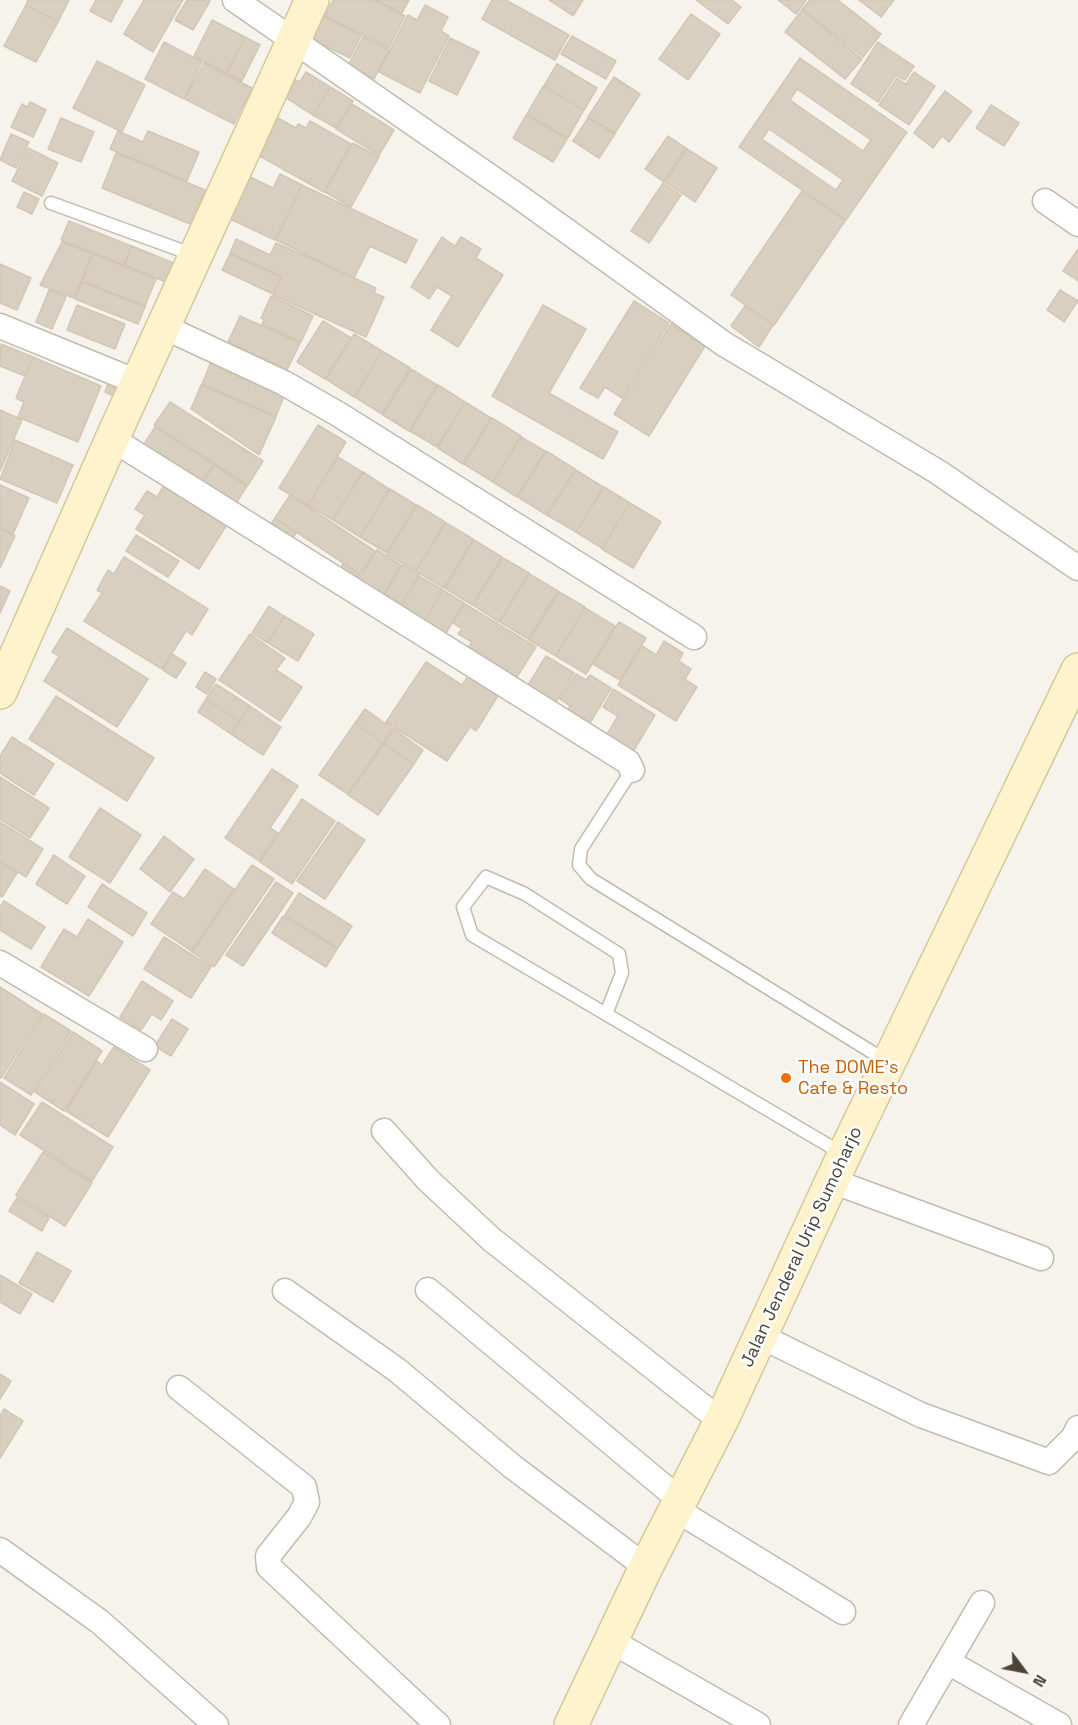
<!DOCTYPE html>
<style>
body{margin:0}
#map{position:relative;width:1078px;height:1725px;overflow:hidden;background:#f6f3ec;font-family:"Space Grotesk",sans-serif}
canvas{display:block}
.north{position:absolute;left:994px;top:1641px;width:60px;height:60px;-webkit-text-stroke:4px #fff;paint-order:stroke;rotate:122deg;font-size:16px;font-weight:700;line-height:24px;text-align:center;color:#4b4439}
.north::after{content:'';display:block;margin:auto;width:21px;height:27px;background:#4b4439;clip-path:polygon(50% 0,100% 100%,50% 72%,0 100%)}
</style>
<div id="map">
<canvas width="1078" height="1725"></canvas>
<div class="north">N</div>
</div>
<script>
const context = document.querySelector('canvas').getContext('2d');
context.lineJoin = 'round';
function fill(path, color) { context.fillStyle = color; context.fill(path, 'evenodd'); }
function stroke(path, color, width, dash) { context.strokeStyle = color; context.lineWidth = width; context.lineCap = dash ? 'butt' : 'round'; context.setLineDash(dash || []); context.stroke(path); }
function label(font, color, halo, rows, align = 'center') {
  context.font = font + ' "Space Grotesk",sans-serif'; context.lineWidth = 5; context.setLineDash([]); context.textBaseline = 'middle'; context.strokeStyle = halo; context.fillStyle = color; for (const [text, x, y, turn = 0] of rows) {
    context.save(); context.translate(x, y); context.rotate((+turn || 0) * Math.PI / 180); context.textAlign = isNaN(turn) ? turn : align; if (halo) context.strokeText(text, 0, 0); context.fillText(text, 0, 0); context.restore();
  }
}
const building = new Path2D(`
 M28 0H69L58 22 26 5Z
 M96 0H123L111 22 90 11Z
 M144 0H183L153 52 124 34Z
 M187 0 210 1 193 30 175 20Z
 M333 0H373L405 16 389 48 325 16Z
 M376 0H409L402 13Z
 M492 0H506L569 35 555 60 482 19Z
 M549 0H583L573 16Z
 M696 0H732L741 7 728 24Z
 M778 0H806L796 14Z
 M810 0H838L881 34 863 57 802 9Z
 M859 0H894L881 17Z
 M26 5 58 22 36 62 4 46Z
 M425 5 448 17 441 31 449 36 420 93 379 72 408 15 417 20Z
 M802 10 862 59 845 79 785 32Z
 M691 14 720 34 688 80 659 59Z
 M320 15 361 36 350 58 309 38Z
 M212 20 245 37 226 73 194 56Z
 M572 36 616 61 606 79 561 54Z
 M245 37 260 45 242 81 227 73Z
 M363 37 389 50 374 79 348 66Z
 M450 38 479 52 457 95 429 81Z
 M164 42 202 62 184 99 145 79Z
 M878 42 914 66 905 80 896 75 878 102 851 84Z
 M800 58 907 132 846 220 739 147ZM797 89 871 140 863 151 790 100ZM769 129 843 180 836 190 762 139Z
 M97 61 145 85 122 132 73 108Z
 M204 63 252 88 234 124 185 99Z
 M557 64 597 88 584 110 544 86Z
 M306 72 330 87 313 115 285 97 295 80 300 82Z
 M914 72 935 86 909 125 879 105 897 78 906 84Z
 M614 77 640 94 615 133 588 117Z
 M543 86 584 110 568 138 527 114Z
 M330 87 353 101 336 128 313 115Z
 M945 91 972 111 949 142 942 136 933 148 914 133Z
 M30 102 46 110 33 137 11 127 22 104 27 107Z
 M352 104 394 130 379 155 336 129Z
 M991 105 1019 123 1004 146 976 128Z
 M526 115 567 139 553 162 513 138Z
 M61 118 94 132 81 162 48 149Z
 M278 118 296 128 298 124 306 128 310 121 351 144 324 192 258 155Z
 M588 118 615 134 599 158 573 141Z
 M118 131 143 142 148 131 199 152 187 181 110 149Z
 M11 134 29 142 16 168 0 160Z
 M668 136 686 148 664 182 645 169Z
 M353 143 379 157 351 207 325 192Z
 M28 148 58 163 42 196 12 181Z
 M687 149 717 168 695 202 665 182Z
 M116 153 205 190 197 209 206 213 200 228 102 188Z
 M280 174 302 185 275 240 230 219 250 177 273 188Z
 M663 183 681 195 649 243 631 231Z
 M302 185 417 240 406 263 370 246 354 278 276 240Z
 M802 191 845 221 774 325 731 295Z
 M24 192 39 199 32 214 17 207Z
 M69 221 131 246 124 265 61 240Z
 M442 237 455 246 461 237 481 249 476 258 503 275 458 347 431 330 452 296 437 287 429 299 411 287Z
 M236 239 270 255 276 243 376 288 374 293 384 297 366 337 273 295 282 276 230 253Z
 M62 242 92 254 74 298 40 285Z
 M132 246 178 265 171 284 125 265Z
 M1078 249V281L1063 271Z
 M93 254 156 279 145 306 82 281Z
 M230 254 281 277 273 294 222 270Z
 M0 264 31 278 17 310 0 303Z
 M82 282 145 307 138 324 75 299Z
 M49 290 66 297 52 329 36 322Z
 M1060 290 1078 301 1064 322 1047 310Z
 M271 296 313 316 301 342 262 324 264 320 261 318Z
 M634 301 669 323 622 398 605 387 598 398 580 388Z
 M77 305 125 324 115 349 67 330Z
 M543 305 586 329 549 393 618 432 603 459 492 396Z
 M745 306 773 325 759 347 731 326Z
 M240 316 300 343 287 370 228 342Z
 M323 321 351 338 325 379 297 362Z
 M671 324 705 346 649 436 614 414Z
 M354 334 382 351 354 397 326 379Z
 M1 344 33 357 25 376 0 366Z
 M382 351 410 368 382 414 355 397Z
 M33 357 101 386 78 442 18 417 24 402 16 398Z
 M213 357 287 389 276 416 202 384Z
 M411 369 437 385 409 431 383 415Z
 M109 380 124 386 120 399 105 392Z
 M201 385 276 417 259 455 191 409Z
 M438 385 465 402 437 447 410 431Z
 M170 402 263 461 248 485 154 425Z
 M465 402 491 418 463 464 438 448Z
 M0 410 22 420 0 471Z
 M492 418 521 436 493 482 464 464Z
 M318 425 346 442 308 505 279 488Z
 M155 427 213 464 199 486 141 449Z
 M521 437 545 451 517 497 493 482Z
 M15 440 73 465 57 503 0 479Z
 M546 451 575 469 547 515 518 497Z
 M338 457 362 472 333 520 308 505Z
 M214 465 247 486 233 508 200 487Z
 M576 470 603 487 576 532 547 515Z
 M363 472 389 489 360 537 333 520Z
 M165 483 228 523 199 569 136 529 145 515 135 509 147 491 157 497Z
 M0 485 29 498 13 534 0 528Z
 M604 487 630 503 602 548 576 532Z
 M390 489 416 505 387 553 360 537Z
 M290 495 375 551 360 574 275 518Z
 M630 503 661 522 633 568 602 549Z
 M417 505 445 522 416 571 387 554Z
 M275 518 296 533 289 544 267 530Z
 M446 523 473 539 444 588 416 571Z
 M0 529 15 536 0 568Z
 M136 535 179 561 168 577 126 551Z
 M474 540 502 557 472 605 445 588Z
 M377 550 401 565 381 599 356 584Z
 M124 557 208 609 192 635 186 631 162 669 84 621 102 593 97 590 108 570 114 574Z
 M503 558 529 573 499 622 473 605Z
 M343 564 360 574 352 586 336 575Z
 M402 565 419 575 398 610 381 600Z
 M529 574 558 591 528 639 500 622Z
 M419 576 443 590 422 625 398 610Z
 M0 586 10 591 0 613Z
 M443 590 464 603 443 638 422 625Z
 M559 592 585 607 556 656 529 640Z
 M465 604 536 647 513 683 464 653 472 642 458 634 462 629 453 623Z
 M269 606 284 616 268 643 252 633Z
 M585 608 615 626 586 674 556 656Z
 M284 616 314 634 298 661 268 643Z
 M619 622 646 638 620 680 593 664Z
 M67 628 148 679 117 727 44 681 59 656 52 652Z
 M250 634 285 658 276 670 302 687 280 721 219 680Z
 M664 641 683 653 679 661 691 669 685 679 697 687 676 721 618 685 642 646 656 655Z
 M172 654 186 663 176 678 163 670Z
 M546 656 574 673 553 707 525 690Z
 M426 662 462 685 468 676 498 696 476 731 470 727 447 761 386 722Z
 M205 672 216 679 207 694 196 687Z
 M576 674 586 680 590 675 611 688 587 728 565 715 570 706 560 699Z
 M216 684 250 706 239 721 206 699Z
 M613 689 655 715 631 755 604 739 618 716 603 707Z
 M56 696 154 758 127 801 29 739Z
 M206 699 239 722 231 734 198 712Z
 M250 706 281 727 263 755 231 734Z
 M365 709 393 729 383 743 355 723Z
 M355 723 383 743 348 794 319 775Z
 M394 729 423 750 414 764 384 743Z
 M12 737 54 764 34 795 0 773V756Z
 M384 744 414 764 378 815 348 795Z
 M272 769 298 786 270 828 278 833 259 861 225 838Z
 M0 777 49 808 30 838 0 819Z
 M302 799 335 821 292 884 260 862Z
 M100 808 141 835 110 883 69 857Z
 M0 822 43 849 26 877 0 861Z
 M338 822 365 840 325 899 297 881Z
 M164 836 194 859 170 892 140 869Z
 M54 855 85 876 67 904 36 884Z
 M0 863 17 873 2 897 0 896Z
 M252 865 274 879 214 967 192 952Z
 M205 869 234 889 191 951 151 924 173 892 184 899Z
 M276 882 293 893 243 966 226 955Z
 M102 884 147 913 133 936 88 907Z
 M299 893 352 926 338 948 285 915Z
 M4 901 45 927 31 949 0 930V907Z
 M283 916 337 949 326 967 272 933Z
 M88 919 123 942 89 996 41 967 64 929 77 937Z
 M164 937 211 967 191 998 144 969Z
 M142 981 173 1001 161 1020 152 1014 141 1030 120 1017Z
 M0 987 42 1014 1 1078 0 1077Z
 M44 1014 71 1031 31 1095 4 1078Z
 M172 1019 188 1029 171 1056 155 1046Z
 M73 1032 102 1051 64 1111 35 1092Z
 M114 1047 150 1070 108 1137 66 1111 97 1061 102 1065Z
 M0 1082 34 1104 15 1135 0 1125Z
 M42 1102 113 1147 92 1181 20 1135Z
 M43 1152 92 1183 65 1226 16 1195Z
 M17 1198 49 1218 42 1231 9 1211Z
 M37 1252 71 1271 53 1302 19 1283Z
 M0 1275 32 1294 20 1314 0 1302Z
 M0 1374 11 1381 0 1399Z
 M4 1409 23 1421 0 1458V1416Z`);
const lane = new Path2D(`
 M51 203 194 255
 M632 770 581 849 579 865 591 879 888 1062
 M606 1014 622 973 619 954 525 894 486 877 463 907 472 935 843 1154`);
const street = new Path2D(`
 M235 0 518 196 724 344 938 472 1078 568
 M1045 201 1078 224
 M0 326 137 382
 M162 326 284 383 338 414 694 637
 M112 439 628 762 632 770
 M0 963 145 1049
 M384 1131 428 1180 491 1239 721 1421
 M832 1181 1041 1258
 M428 1290 680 1500
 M285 1291 397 1370 513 1467 646 1567
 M760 1336 921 1415 1049 1462 1074 1437 1078 1428
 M179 1388 304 1487 307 1502 299 1517 268 1556 269 1567 438 1725
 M675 1509 843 1612
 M0 1550 100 1622 216 1725
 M611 1641 758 1725
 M948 1662 1059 1725
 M911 1725 982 1603`);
const secondary = new Path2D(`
 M0 692 112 439 312 0
 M571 1725 646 1567 721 1421 844 1155 1078 670`);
const markers = [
 [786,1078,6,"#e8710a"]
];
const foodNames = [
 ["The DOME's",798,1068],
 ["Cafe & Resto",798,1089]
];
const streetNames = [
 ["Jalan Jenderal Urip Sumoharjo",802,1247,-65]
];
fill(building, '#d8cfc1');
stroke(building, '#d3c7b4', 1.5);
stroke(lane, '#c2bbae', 15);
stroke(street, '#c2bbae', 27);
stroke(secondary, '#d6c79b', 36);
stroke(lane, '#fff', 12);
stroke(street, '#fff', 24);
stroke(secondary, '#fff3cd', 33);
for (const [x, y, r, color] of markers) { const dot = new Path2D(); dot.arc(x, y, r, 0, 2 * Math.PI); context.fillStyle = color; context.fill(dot); stroke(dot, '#fff', 2); }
label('18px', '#c56008', '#fff', foodNames, 'left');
label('18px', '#4b4439', '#fff', streetNames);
</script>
